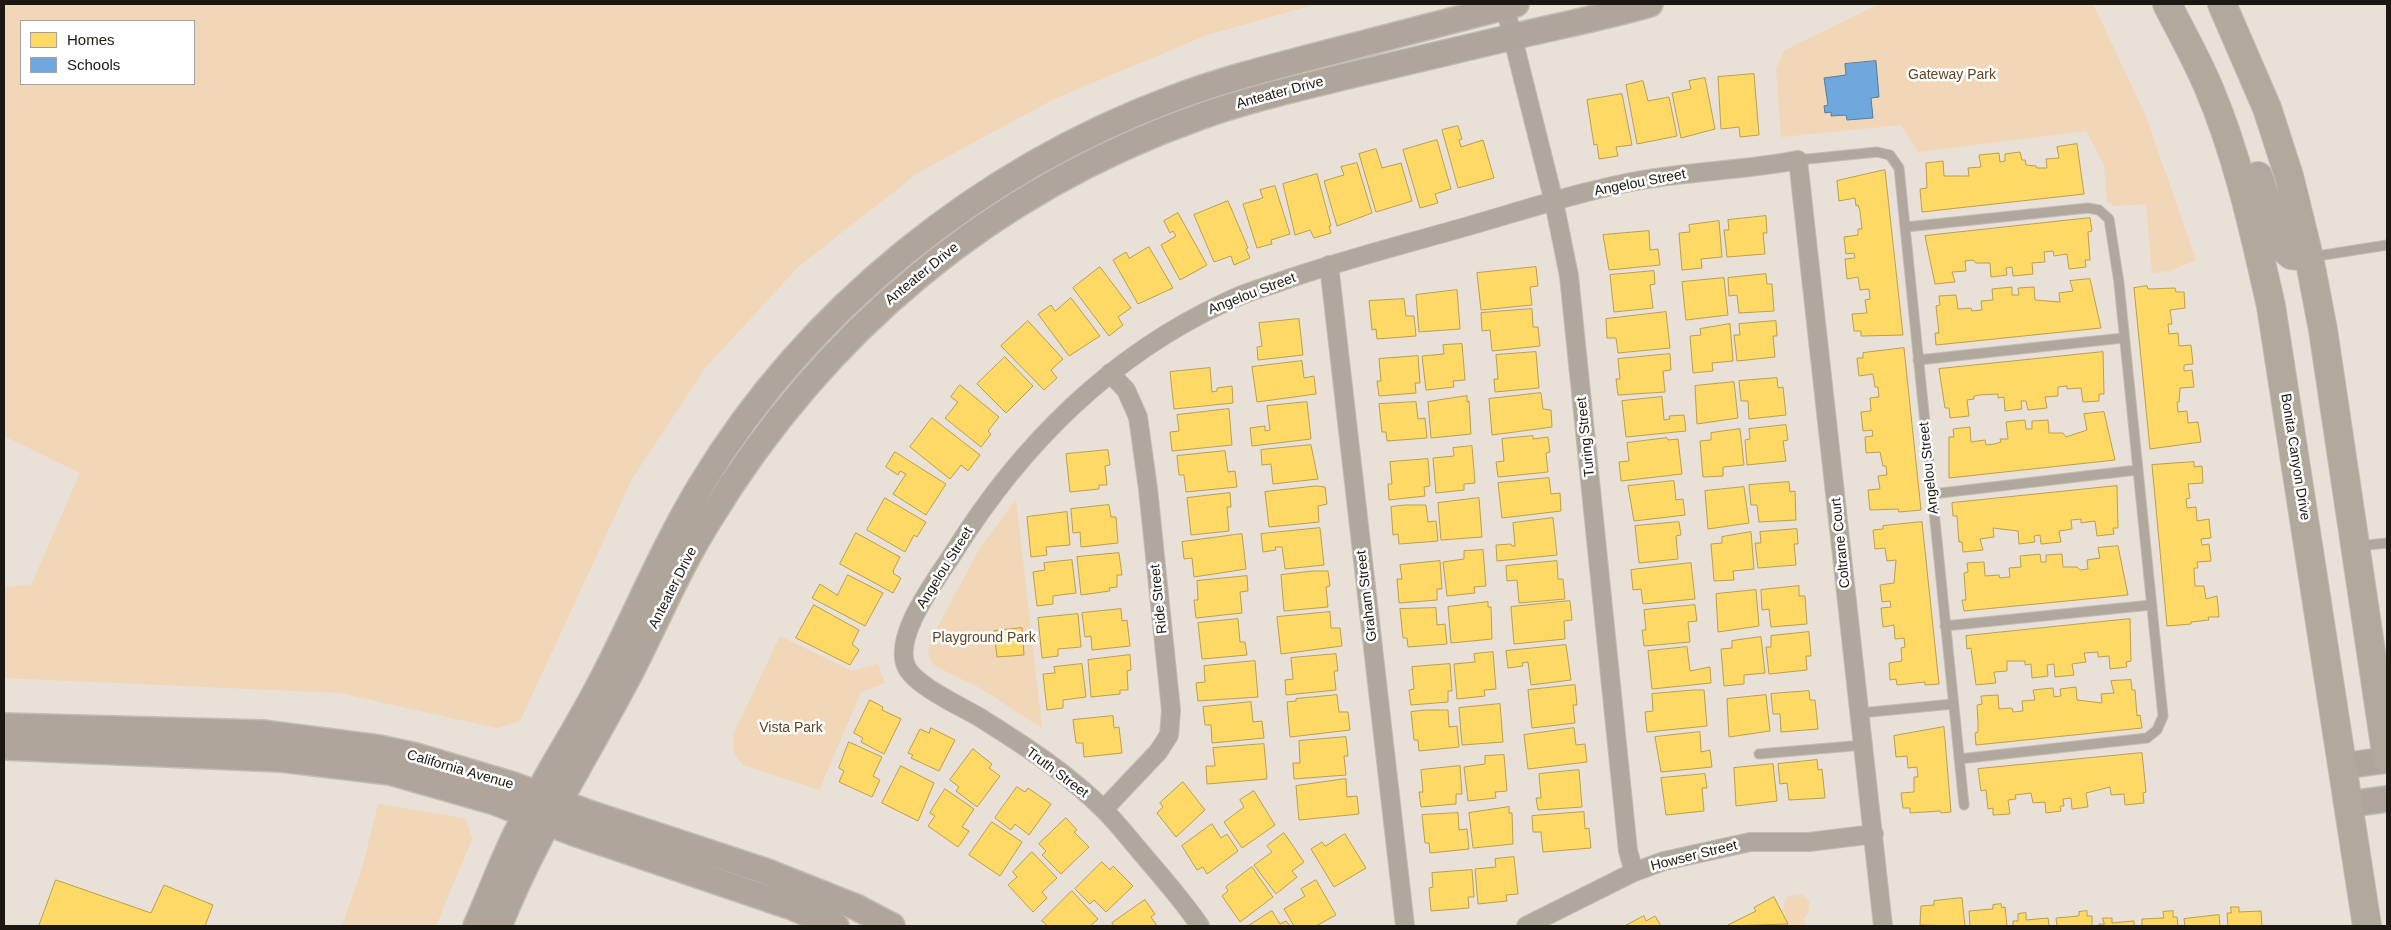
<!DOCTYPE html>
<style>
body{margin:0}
#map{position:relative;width:2391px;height:930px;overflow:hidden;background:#e9e0d7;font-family:Helvetica,sans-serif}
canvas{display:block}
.frame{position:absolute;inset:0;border:5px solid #1c1711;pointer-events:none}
.legend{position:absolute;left:20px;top:20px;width:175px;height:65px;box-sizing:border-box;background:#fff;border:1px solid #a4a2a0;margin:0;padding:6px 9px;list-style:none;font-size:15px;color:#1c1711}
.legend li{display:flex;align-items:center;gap:10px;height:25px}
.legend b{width:25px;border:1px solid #a4a2a0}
</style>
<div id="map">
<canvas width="2391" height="930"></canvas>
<div class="frame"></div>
<ul class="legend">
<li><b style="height:14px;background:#ffd966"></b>Homes</li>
<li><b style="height:14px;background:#6fa8dc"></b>Schools</li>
</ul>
</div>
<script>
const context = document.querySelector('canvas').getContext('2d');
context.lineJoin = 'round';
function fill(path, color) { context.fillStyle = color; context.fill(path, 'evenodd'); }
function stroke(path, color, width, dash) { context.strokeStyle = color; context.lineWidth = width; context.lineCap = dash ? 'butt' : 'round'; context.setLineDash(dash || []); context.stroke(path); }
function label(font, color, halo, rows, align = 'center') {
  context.font = font + ' Helvetica,sans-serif'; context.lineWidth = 5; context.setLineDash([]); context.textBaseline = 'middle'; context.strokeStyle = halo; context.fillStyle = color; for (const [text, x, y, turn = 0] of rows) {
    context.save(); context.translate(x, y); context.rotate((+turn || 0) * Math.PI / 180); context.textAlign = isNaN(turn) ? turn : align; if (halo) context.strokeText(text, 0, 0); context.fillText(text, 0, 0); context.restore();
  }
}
const green = new Path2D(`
 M4 4H1316L1207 35 1054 99 919 172 798 267 706 367 632 479 520 721 497 728 340 693 4 678V587L31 585 80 473 4 436ZM194 21V84H21V21Z
 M1879 4H2093L2145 114 2196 260 2172 270 2152 273 2146 204 2114 206 2107 201 2104 165 2086 131 1918 152 1901 125 1781 137 1776 68 1785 50Z
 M1016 499 1042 728 980 688 937 667 931 662 928 652 930 641 980 548Z
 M780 636 851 671 878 664 885 683 861 692 819 790 743 765 734 754 733 735Z
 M378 804 465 818 472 839 436 926H342L363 865Z
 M1801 894 1809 901V911L1803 919 1806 926H1727L1776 902 1780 911 1784 909 1785 901 1789 896Z`);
const homes = new Path2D(`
 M1754 74 1759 135 1740 137 1739 127 1721 129 1718 77Z
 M1705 78 1715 129 1681 138 1672 93 1691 89 1689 81Z
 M1643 81 1648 101 1669 97 1677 136 1637 144 1626 85Z
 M1622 94 1632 145 1616 147 1618 156 1599 159 1597 144 1594 145 1587 100Z
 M1458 126 1462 139 1459 140 1461 147 1483 140 1494 178 1458 188 1442 130Z
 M1437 140 1451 189 1435 194 1438 203 1420 208 1403 150Z
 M2077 144 2084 194 1922 212 1920 189 1927 188 1926 163 1943 161 1944 176H1969L1968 168 1981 167 1979 155 1999 153 2000 162 2005 161V154L2020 152 2022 160H2025L2026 165 2036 166 2037 168H2047L2046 159 2059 158 2057 147Z
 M1376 149 1382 168 1401 163 1412 201 1376 212 1359 154Z
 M1357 163 1372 213 1337 226 1324 181 1344 175 1341 167Z
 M1885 170 1903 335 1861 336V331H1854L1852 314 1867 313 1865 300 1870 299 1869 289 1860 290 1858 277 1847 279 1845 259 1855 258 1854 253 1846 254 1844 237 1858 235V229H1862L1860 211 1858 205 1856 206 1855 198 1839 201 1837 181Z
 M1317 174 1331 226H1329L1331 233 1314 238 1310 230 1295 235 1283 184Z
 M1275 186 1290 234 1271 240 1272 244 1257 248 1243 204 1263 198 1260 190Z
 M1228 201 1248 248 1246 249 1250 258 1234 265 1231 256 1214 262 1194 215Z
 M1178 213 1207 265 1180 280 1161 245 1176 236 1173 231 1170 233 1164 221Z
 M1766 216 1767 233H1763L1765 254 1727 257 1724 230H1729L1728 220Z
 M2090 218 2092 231 2088 232 2090 260H2085L2086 267 2069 269 2067 254 2054 256 2053 251 2044 252 2045 262 2032 263 2033 274 2013 276 2012 267 2006 268 2007 275 1991 277 1990 263H1976L1973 260 1965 261 1966 271 1952 272 1955 282 1935 284 1925 236Z
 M1719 221 1722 257 1701 259 1702 268 1682 270 1679 233 1690 232 1689 225Z
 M1649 231 1650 250 1658 249 1660 265 1609 270 1603 235Z
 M1149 247 1173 288 1138 304 1113 260 1126 252 1129 258Z
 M1100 267 1131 308 1118 317 1123 325 1109 336 1073 288Z
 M1536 267 1538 286 1530 287 1532 305 1481 310 1477 273Z
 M1654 271 1655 284 1650 285 1653 308 1614 312 1610 275Z
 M1766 274 1767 284H1772L1774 311 1739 313 1737 295 1729 296 1728 278Z
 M1724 278 1728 315 1686 320 1682 282Z
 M2090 279 2101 328 1936 345 1935 333H1939L1936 306 1940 305 1939 296 1956 295 1958 309 1971 308 1972 311 1982 310 1981 301 1993 300 1992 289 2012 287V295H2019L2018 288 2034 287 2035 300 2060 302 2059 293 2073 291 2070 281Z
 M2147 286 2148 289 2175 288 2176 292H2184L2185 308 2170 310 2172 324H2168L2169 334 2178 333 2179 346 2191 345 2193 364 2184 365V371L2192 370 2194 387 2180 388 2179 402H2177L2178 412 2187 411 2188 423 2198 422 2201 442 2150 449 2134 288Z
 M1457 290 1460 329 1419 332 1416 295Z
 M1071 298 1100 336 1069 356 1038 314 1051 305 1055 311Z
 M1404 299 1406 316H1414L1416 336 1377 339 1376 329 1372 330 1369 301Z
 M1532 309 1533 327H1538L1540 346 1492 351 1490 330 1482 331 1481 313Z
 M1666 312 1670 348 1618 353 1616 338H1607L1606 319Z
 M1299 319 1303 355 1258 360 1257 347 1262 346 1259 323Z
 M1028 321 1063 359 1051 370 1057 378 1044 390 1001 346Z
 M1776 321 1777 336H1773L1775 357 1737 361 1734 335H1740L1739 324Z
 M1730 324 1733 361 1712 363 1713 371 1693 373 1690 336 1701 335 1700 329Z
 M1462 344 1465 380 1453 381 1454 387 1426 390 1422 356 1444 354 1443 345Z
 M1904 348 1921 510 1899 512 1898 509 1870 510 1868 490 1880 489 1878 476 1887 475 1886 466H1883L1880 452 1866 453 1865 437 1873 436 1872 430 1863 431 1861 412 1871 411 1870 398 1879 397 1878 387H1875L1873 374 1859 376 1857 358H1863V353Z
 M1536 352 1539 388 1495 392 1494 379H1498L1496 355Z
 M2103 352 2104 394H2099V401L2083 402 2081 388 2067 389V386L2058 387V396L2045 397 2047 408 2028 410 2026 401H2021L2022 409 2005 411 2004 397 1998 398V394L1979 395 1974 396V399L1967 400 1969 416 1950 418 1949 408H1945L1939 369Z
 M1670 354 1671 370 1663 371 1665 392 1618 395 1616 379H1620L1618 359Z
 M1418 356 1420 383H1415L1416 393 1379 396 1377 381H1381L1379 359Z
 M1005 357 1033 386 1006 413 977 384Z
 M1302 361 1304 378 1314 376 1316 394 1257 402 1252 367Z
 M1210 368 1212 392 1217 391V388L1232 386 1233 403 1174 409 1170 372Z
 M1777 378 1778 388 1783 387 1786 415 1749 419 1748 401H1741L1739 381Z
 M1734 382 1738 418 1697 424 1695 386Z
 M960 385 999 417 988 431 991 434 981 447 945 418 958 402 951 397Z
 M1541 393 1543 409 1551 410 1552 427 1492 435 1489 399Z
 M1467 396V402L1469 401 1471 434 1431 438 1428 402Z
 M1662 397 1664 420 1670 419 1669 416 1684 415 1686 431 1626 437 1622 401Z
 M1307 402 1311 439 1252 446 1250 428 1265 426V431L1270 430 1267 406Z
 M1416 402 1418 419 1425 418 1427 438 1387 441 1386 432H1382L1379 404Z
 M1229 409 1232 445 1172 451 1170 432 1179 431 1177 415Z
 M2104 412 2115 460 1949 478V437H1954L1953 429 1970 427 1971 442 1985 440 1986 445 1995 444 2001 442 2000 439H2008L2006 422 2025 420 2026 429H2032V421L2048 420 2049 433H2063L2066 437 2087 430 2084 414Z
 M932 418 980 455 968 471 961 465 950 479 910 447Z
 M1786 425 1788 440 1783 441 1786 461 1747 465 1745 440 1750 439 1749 429Z
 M1740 429 1744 465 1723 467V476L1703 477 1700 441 1711 440V433Z
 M1533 436V439L1548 437 1550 452 1546 453 1548 472 1498 477 1496 462 1504 461 1502 439Z
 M1667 438 1668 440 1678 439 1682 474 1621 481 1619 462 1629 461 1627 443Z
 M1311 445 1318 479 1273 484 1271 464 1262 465 1261 450Z
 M1472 446 1475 483 1464 484V490L1436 493 1433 458 1454 456 1453 448Z
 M1108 450 1110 465 1105 466 1107 485H1099V489L1070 492 1066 454Z
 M1225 451 1228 472 1235 471 1237 487 1186 492 1184 475H1179L1177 456Z
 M895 452 946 484 926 515 893 494 906 474 900 471 898 475 886 467Z
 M1428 459 1430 486 1424 487 1425 496 1389 500 1388 484H1392L1390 462Z
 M2194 462V467L2202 466 2203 483 2188 484 2190 498 2186 499 2187 508 2196 507 2197 521 2209 519 2211 538 2201 539 2202 545 2209 544 2211 561 2197 562 2198 568H2194L2195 586H2204L2206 599 2217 596 2219 617H2208L2209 620 2191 622V624L2167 626 2152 465Z
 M1549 478 1551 494 1560 493 1561 511 1502 518 1498 483Z
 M1674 481 1676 500 1683 499 1685 515 1634 521 1628 486Z
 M1789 482 1790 492 1795 491 1796 520 1759 522 1757 505H1751L1749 485Z
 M1316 486 1325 487 1327 504 1318 506 1319 522 1269 527 1265 492Z
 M2117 486 2118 528H2113L2114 534 2097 536 2095 521 2081 523V519L2071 520 2072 529 2059 531 2061 542 2041 544 2040 535 2034 536 2035 542 2019 544 2018 531 1993 528 1994 537 1980 539 1983 550 1963 552 1962 542H1959L1957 516H1953L1952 503Z
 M1744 487 1749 523 1708 529 1705 491Z
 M1230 493 1231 507H1227L1229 531 1191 535 1187 498Z
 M885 498 926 522 917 537 914 535 905 552 867 530Z
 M1479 498 1482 537 1441 540 1438 503Z
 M1109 505 1111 517H1116L1118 543 1081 547 1080 532 1073 533 1071 509Z
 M1405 505H1426L1428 522 1436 521 1438 541 1399 544 1398 534 1393 535 1391 507Z
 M1067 512 1070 545 1046 547 1047 555 1031 557 1027 517Z
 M1553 518 1557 555 1497 561 1496 545 1511 544 1512 546H1515L1513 523Z
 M1679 522 1681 535 1676 536 1678 559 1639 563 1635 526Z
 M1922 522 1939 684 1925 685V682L1897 685 1896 679 1890 680 1889 663 1902 661 1901 648 1905 647 1904 638 1895 639 1894 625 1883 627 1881 608 1891 607 1890 601 1882 602 1880 585 1894 583 1896 560 1887 561 1885 548 1875 549 1873 530 1883 529V526Z
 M1320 528 1324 565 1285 569 1282 547H1275L1276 550 1263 552 1261 534Z
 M1797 529 1798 544H1794L1796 565 1758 568 1755 543H1761L1760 532Z
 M1751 532 1754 569 1733 571 1734 580 1714 581 1711 544 1722 543V537Z
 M856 533 900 557 893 571 894 574 901 578 893 593 840 564Z
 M1242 534 1246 569 1194 577 1192 558 1184 559 1182 542Z
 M2118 546 2128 595 1964 611 1962 600H1966L1964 573 1968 572 1967 563 1984 562 1985 576 1999 575 2000 578 2010 577 2009 568 2021 567 2020 556 2040 554 2041 562H2046V555L2062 554 2063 567H2077L2080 570 2088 569 2087 560 2100 558 2098 548Z
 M1483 550 1486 586 1474 587 1475 593 1447 596 1443 562 1464 559V551Z
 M1119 553 1122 575H1117V587L1109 588 1110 591 1081 595 1077 557Z
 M1072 560 1076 593 1053 596V604L1037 606 1033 572 1045 570 1044 563Z
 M1440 561 1442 589H1437V600L1399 603 1397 579H1402L1400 565Z
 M1557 561 1558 579H1563L1565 599 1519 603 1517 580 1507 581 1506 566Z
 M1691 563 1695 599 1643 604 1641 589 1633 590 1631 570Z
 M1313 571H1328L1330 586 1326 587 1328 607 1284 611 1281 575Z
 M848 575 883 593 865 626 812 598 820 584 837 595Z
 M1247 576 1248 591 1240 592 1242 613 1196 618 1194 600H1198L1197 581Z
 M1799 586V596H1805L1807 624 1771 627 1769 609 1762 610 1761 590Z
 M1756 590 1759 626 1718 632 1716 594Z
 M1570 601 1572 620 1564 621 1565 639 1514 644 1511 607Z
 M1488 602V607H1491L1492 639 1451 643 1448 607Z
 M814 605 859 630 852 644 859 650 850 665 796 638Z
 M1695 605 1697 621 1688 622 1690 642 1644 646 1642 630H1646L1644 610Z
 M1436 608 1437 625 1445 624 1447 644 1408 647 1407 638H1403L1400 609Z
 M1121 609 1122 621 1127 620 1130 646 1092 650 1091 636 1085 637 1082 613Z
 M1330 612 1331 628H1340L1342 646 1281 654 1277 617Z
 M1078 614 1081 647 1058 649V656L1042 658 1038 618Z
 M1238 619 1240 642H1245L1247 655 1202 659 1198 623Z
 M2130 619 2131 661 2126 662 2127 667 2110 669 2109 656 2098 657V652L2084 653 2086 662 2072 664 2074 675 2055 677 2054 664 2047 665 2048 676 2032 678 2031 664 2025 665V661H2007V671L1994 672 1996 683 1976 685 1971 648 1967 649 1966 636Z
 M1022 628 1024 655 997 657 994 631Z
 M1809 632 1811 656H1806L1807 670 1769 674 1766 647H1771V636Z
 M1761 637 1765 673 1744 675V684L1724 686 1721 649 1732 648V641Z
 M1566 645 1571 680 1531 685 1528 662 1522 663 1523 666 1508 668 1506 651Z
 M1687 647 1690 671 1710 667 1711 683 1652 689 1648 651Z
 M1493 652 1496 689 1484 690 1485 696 1457 699 1454 664 1475 662 1474 654Z
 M1336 654 1338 671H1334L1336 690 1286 695 1285 680 1293 679 1291 658Z
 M1130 655 1131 670 1127 671 1128 690H1120V694L1091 697 1088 660Z
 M1255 661 1258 697 1198 701 1196 683 1205 682 1204 666Z
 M1082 664 1086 697 1063 700V708L1047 710 1043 674 1055 673 1054 667Z
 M1450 664 1452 691H1448V702L1411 705 1409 690 1414 689 1412 667Z
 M2131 680 2132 690H2135L2137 716 2140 715 2142 728 1976 745 1975 733 1978 732V722L1977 705 1982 704 1981 696 1998 695 1999 709 2012 708 2013 712 2023 711 2022 701 2035 700 2033 690 2053 688 2054 697 2061 696 2060 689 2076 687 2077 700 2102 703 2101 694 2114 693 2111 681Z
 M1575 685 1577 705H1573L1575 723 1532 728 1528 690Z
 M1693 690H1704L1707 726 1647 732 1645 712 1653 711 1652 694Z
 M1809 691 1810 700H1815L1818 729 1781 732 1780 714H1773L1771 694Z
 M1337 695 1339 712H1348L1350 730 1290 737 1287 702 1296 701V699Z
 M1766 695 1770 731 1729 737 1727 699Z
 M870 700 883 707 882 710 901 719 884 754 861 742 863 738 854 733Z
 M1251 702 1253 722 1262 721 1264 738 1212 743 1211 725H1205L1203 707Z
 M1500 704 1503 742 1462 745 1459 708Z
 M1426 710H1448L1449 727 1457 726 1459 747 1419 751 1418 740H1414L1411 712Z
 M1113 716 1114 728 1119 727 1122 753 1084 757 1083 743H1076L1073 720Z
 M1944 727 1951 812 1941 813 1940 811 1910 813V808H1903L1901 793 1914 792V777H1918L1917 767 1908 768 1907 756 1896 757 1894 736Z
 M931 728 955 740 939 771 911 758 913 755 908 753 920 729 929 733Z
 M1574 728 1576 745 1585 744 1587 762 1528 769 1524 735Z
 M1700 732 1701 752 1710 750 1712 767 1661 772 1655 737Z
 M1346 737 1348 756H1344L1346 775 1294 779 1293 763H1300L1299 741Z
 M849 742 882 757 873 776 880 780 872 797 839 782 844 771 839 768Z
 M1264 744 1267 779 1207 784 1206 766H1215L1213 748Z
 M973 749 992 764 989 768 1000 776 977 807 956 791 959 787 950 780Z
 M2142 753 2146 792 2143 793 2144 803 2125 805 2124 794 2111 795 2110 787 2086 793 2088 807 2072 809 2071 798 2063 799 2064 806H2060L2061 811 2046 813 2045 802 2033 803 2031 793 2015 795 2016 799 2008 800 2010 814 1993 815V808L1988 809 1986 790 1981 791 1978 769Z
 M1504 755 1507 791 1495 792 1496 798 1468 801 1464 767 1485 764V756Z
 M1817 760 1818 770 1822 769 1825 798 1789 800 1787 783 1780 784 1778 764Z
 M1773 764 1777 801 1736 806 1734 768Z
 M901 766 934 783 918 821 882 803Z
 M1460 766 1462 794H1456V804L1421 807 1419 792H1423L1421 770Z
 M1579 770 1582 807 1538 810 1536 798H1541L1539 774Z
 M1705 774 1707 788H1702L1704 811 1666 815 1661 778Z
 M1346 779 1347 797 1357 796 1359 814 1299 820 1296 786Z
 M1183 782 1205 810 1176 837 1157 813 1163 807 1160 803Z
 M1017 787 1025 792 1028 788 1051 804 1029 835 1015 824 1011 830 995 818Z
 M945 789 974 809 962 827 969 831 958 847 928 826 935 816 930 813Z
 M1254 791 1275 825 1242 848 1224 822 1244 807 1240 800Z
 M1509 807V813H1512L1513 844 1473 848 1469 813Z
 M1584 812 1585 829 1589 828 1591 848 1543 852 1541 832H1533L1532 816Z
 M1458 813 1459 830 1467 829 1469 849 1430 853 1429 843H1425L1422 815Z
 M1066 818 1077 830 1074 832 1089 847 1061 874 1042 855 1046 851 1039 844Z
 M992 822 1022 842 1000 876 969 855Z
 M1212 824 1221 838 1227 834 1238 851 1207 874 1203 867 1197 870 1182 846Z
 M1284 833 1304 862 1292 871 1297 877 1276 894 1254 865 1272 852 1267 846Z
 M1345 834 1366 868 1334 887 1311 849 1322 842 1325 846Z
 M1032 852 1057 878 1042 892 1047 898 1033 912 1008 885 1017 877 1013 872Z
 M1514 857 1518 894 1506 895 1507 901 1478 904 1475 869 1496 867 1495 859Z
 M1102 862 1110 870 1113 866 1133 886 1106 912 1094 900 1090 904 1075 889Z
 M1252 867 1273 897 1240 922 1222 896 1228 891 1226 887Z
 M1472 870 1474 897H1468L1469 908 1431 911 1429 888 1433 887 1432 873Z
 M56 880 151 913 164 885 213 905 205 926H39Z
 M1316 880 1336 915 1316 926H1294L1284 909 1305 896 1301 889Z
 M1072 891 1098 919 1090 926H1048L1042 921Z
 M1774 897 1788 924 1726 926 1756 911 1754 908Z
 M1962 898 1965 926 1920 925 1921 906 1934 905V901Z
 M1145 900 1155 914 1151 917 1157 926H1114L1112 923Z
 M2001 904 2002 908 2005 907 2007 926H1970L1969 911 1993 909V905Z
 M2231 907H2239V912L2261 911 2262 926H2228L2227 913H2231Z
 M1272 911 1280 924 1286 921 1290 926H1248Z
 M2087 911V916H2092V926H2057L2056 918 2079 916V912Z
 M2173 911V917H2177L2178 926H2142V919L2164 918 2163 912Z
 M2026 913V920L2048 918 2049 926H2013V921H2018V914Z
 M2219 915 2220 926H2185L2184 919Z
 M1644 916 1646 921 1655 916 1661 926H1625Z
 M2103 918H2112V923L2134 921V926H2099V924H2104Z`);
const schools = new Path2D(`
 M1876 61 1879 97 1871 98 1873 118 1847 120 1846 115 1831 116V112L1825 113 1824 106 1828 105 1824 78 1846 75 1845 64Z`);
const lane = new Path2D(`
 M1798 160 1877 152 1890 155 1899 168 1964 805
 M1906 227 2088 208 2099 210 2109 219 2119 283 2163 716 2157 730 2147 738 1959 759
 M2311 257 2387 245
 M1918 360 2123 338
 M1932 494 2137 470
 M2358 546 2387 543
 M1945 626 2151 605
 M1860 713 1953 704
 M1759 754 1864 745`);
const street = new Path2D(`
 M1505 7 1554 202 1569 276 1628 851 1634 872
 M1329 265 1405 926
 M1104 809 1158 752 1169 735 1171 710 1148 489 1138 417 1126 390 1110 373
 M1200 926C1182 899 1160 875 1139 850 1128 837 1117 823 1105 811 1069 774 1022 744 979 717 960 706 914 685 906 666 893 634 938 578 954 552 1021 445 1111 355 1226 302 1243 293 1263 288 1282 281 1334 263 1387 249 1440 234 1507 216 1574 192 1642 180 1694 171 1747 170 1798 160L1883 926
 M1526 926 1634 872 1664 861 1750 842H1809L1874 834`);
const secondary = new Path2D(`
 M4 726 262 733 379 748 416 756 513 785 586 812 765 871 856 907 892 926
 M4 747 281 759 390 772 495 802 574 833 792 907 836 926
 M2343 766 2387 760
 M2349 804 2387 799
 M476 926C489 897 500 867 514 838 541 783 576 731 604 676 637 612 664 546 701 485 808 308 981 170 1174 98 1222 80 1273 67 1323 54 1387 37 1452 21 1516 4
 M499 926C531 844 584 760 626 681 654 628 677 571 709 520 824 331 991 191 1199 117 1246 100 1295 89 1343 77 1400 64 1456 50 1512 37 1558 26 1605 17 1650 4`);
const primary = new Path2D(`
 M2167 4C2181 31 2196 58 2208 86 2238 156 2254 231 2271 306L2367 926
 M2222 4 2267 108 2289 176 2309 257 2323 330 2387 759
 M2258 176 2283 248 2291 255 2309 257`);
const parkNames = [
 ["Gateway Park",1952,75],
 ["Playground Park",984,638],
 ["Vista Park",791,728]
];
const streetNames = [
 ["Anteater Drive",1280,93,-15],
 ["Angelou Street",1640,183,-11],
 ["Anteater Drive",922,274,-39],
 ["Angelou Street",1252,294,-21],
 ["Turing Street",1586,437,-96],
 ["Bonita Canyon Drive",2295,457,81],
 ["Angelou Street",1929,468,-96],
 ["Coltrane Court",1841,543,-96],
 ["Angelou Street",945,568,-58],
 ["Anteater Drive",673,588,-63],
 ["Graham Street",1367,596,-97],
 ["Ride Street",1159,599,-96],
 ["California Avenue",460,770,16],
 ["Truth Street",1057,773,37],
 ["Howser Street",1694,856,-14]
];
fill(green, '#f1d6b7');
fill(homes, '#ffd966');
stroke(homes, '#bb9f4c', 1);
fill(schools, '#6fa8dc');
stroke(schools, '#567c9f', 1);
stroke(lane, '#c2bcb5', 11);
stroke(street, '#c2bcb5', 20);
stroke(secondary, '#c2bcb5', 28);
stroke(primary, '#c2bcb5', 30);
stroke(lane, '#b1a89d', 9);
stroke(street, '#b1a89d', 18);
stroke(secondary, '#b0a59b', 25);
stroke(primary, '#b2a99d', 28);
label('14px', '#5e4422', '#fff', parkNames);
label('14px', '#1c1711', '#fff', streetNames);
</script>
